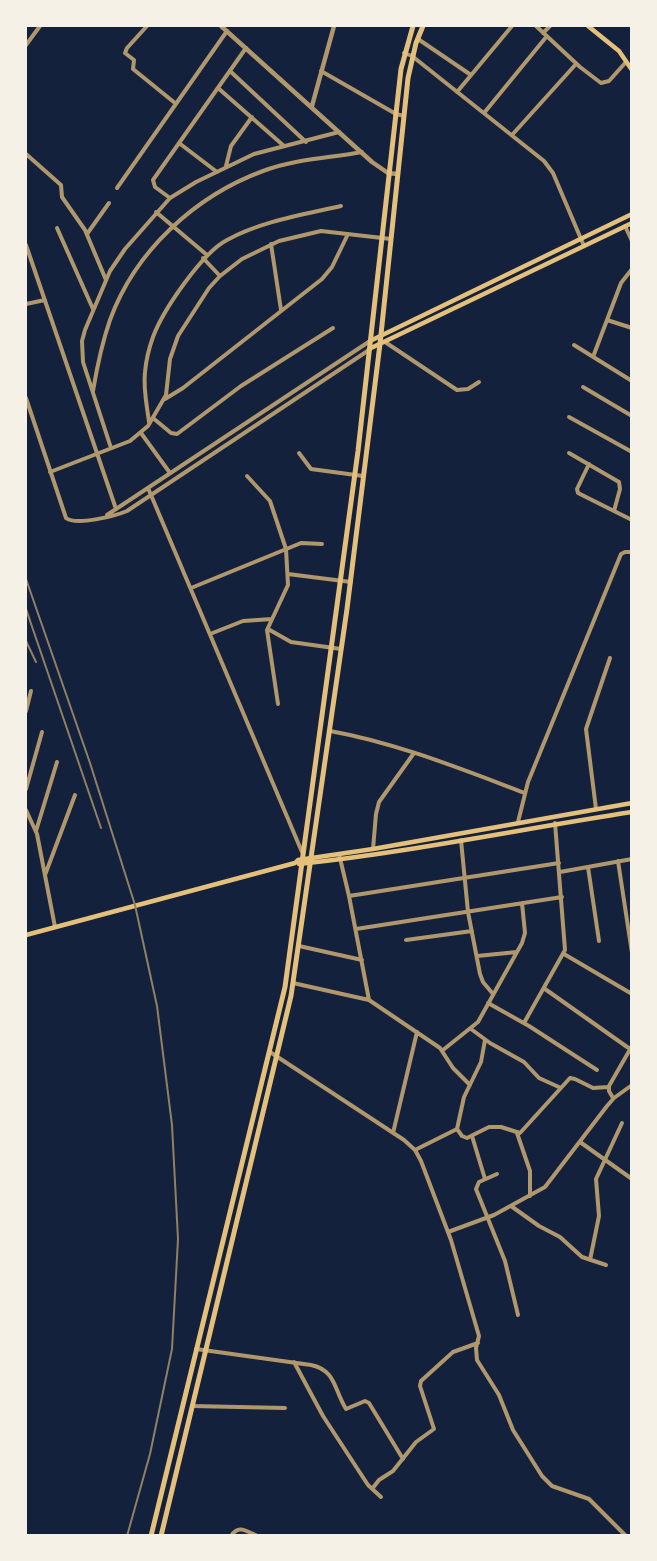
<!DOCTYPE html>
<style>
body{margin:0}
#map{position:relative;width:657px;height:1561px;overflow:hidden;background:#14213d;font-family:Montserrat,sans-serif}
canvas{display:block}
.frame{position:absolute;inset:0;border:27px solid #f6f1e7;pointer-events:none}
</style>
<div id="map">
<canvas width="657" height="1561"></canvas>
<div class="frame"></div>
</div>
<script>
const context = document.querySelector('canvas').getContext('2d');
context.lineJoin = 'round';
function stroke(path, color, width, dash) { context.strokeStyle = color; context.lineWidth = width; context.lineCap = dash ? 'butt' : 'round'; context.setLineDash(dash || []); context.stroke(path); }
const minor = new Path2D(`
 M147 26 127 48 125 53 134 60 133 69 175 103
 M536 26 580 67 601 83 609 81 626 62
 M543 33 550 26
 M418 39 471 75
 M26 45 40 26
 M404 53 412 56 544 161 553 173 584 246
 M230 71 306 142
 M321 71 396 114 404 116
 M218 88 284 146
 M457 92 512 26
 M484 113 547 36
 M512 135 576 64
 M179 143 217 172
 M26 154 61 185 62 197 85 230 106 280
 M226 166 231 146 252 117
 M117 188 227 31
 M170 198 155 187 153 180 246 48
 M156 212 207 255
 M625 226 632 241
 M57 228 93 309
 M87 234 109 203
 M271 244 281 310
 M26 245 116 509
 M203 258 220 276
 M26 304 45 300
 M607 320 632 328
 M385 342 457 390 468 389 479 382
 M574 345 632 381
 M593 357 621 283 632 269
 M583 387 632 416
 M93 391C97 367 102 343 110 320 135 251 195 196 263 171 294 159 330 158 362 152
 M26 398 66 518C76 526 115 516 127 511L369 350
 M165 399 183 388 322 279 332 267 348 234
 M569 417 632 452
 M153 418 171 433 177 434 241 386 333 328
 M149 422C147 406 143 389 145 372 146 361 149 348 153 337 163 310 202 253 227 240 262 221 302 215 341 206
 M141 433 170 473
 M111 448 83 362 82 341 85 330 110 271 125 249 170 198 196 182 254 154 339 132
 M299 453 311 469 363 476
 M569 453 619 482 620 489 614 511
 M589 464 577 489 578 493 632 520
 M50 472 130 441 148 426 166 395 170 359 178 336 209 288 220 276 242 259 279 241 321 231 391 239
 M247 476 270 501 286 549 288 585 267 630 278 704
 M148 488 302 852
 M107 515 370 341
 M288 574 351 582
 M191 588 301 543 322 544
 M268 629 291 642 341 649
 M210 634 243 621 272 619
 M26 711 31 691
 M330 731C397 743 461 769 525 793
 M26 789 42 732
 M596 809 586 729 610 658
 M26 810 37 834 55 927
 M518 822 528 782 621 554 625 552H632
 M36 831 57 762
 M461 840 468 912 480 974 483 982 493 994
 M373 849 376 814 379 802 414 753
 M339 854 349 896 369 1000
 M618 861 632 953
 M588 867 599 941
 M560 872 632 859
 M45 875 75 795
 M349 896 559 863
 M356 929 562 897
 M406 940 472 931
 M299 946 362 960
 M564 954 632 994
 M477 956 517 952
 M293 983 369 1000 440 1048 453 1068 470 1085
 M545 989 630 1049
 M488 1003 529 1026 597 1070
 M524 1023 565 950 555 823
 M471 1029 490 1043 524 1062 539 1078 561 1088
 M443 1050 478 1022 522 943 525 933 522 903
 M270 1052 404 1140 415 1150 421 1161 451 1240 479 1336 476 1348 477 1360 499 1395 513 1430 542 1476 552 1486 589 1499 626 1536
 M613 1098 609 1091V1086L632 1046
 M457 1129 462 1136 467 1138 489 1127H501L520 1133 570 1078 575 1079 593 1088 608 1087
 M393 1133 417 1032
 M517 1133 530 1171V1196
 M472 1136 485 1179
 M580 1142 632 1179
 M415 1150 457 1129 464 1097 481 1062 485 1040
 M497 1174 479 1182 476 1189 505 1261 518 1315
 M511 1206 539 1226 560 1237 582 1257 606 1265
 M448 1232 494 1215 545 1187 607 1106 614 1098 632 1085
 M590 1260 599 1216 596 1179 622 1123
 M196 1349 311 1365C336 1370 334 1390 346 1409L365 1401 369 1403 403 1459
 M294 1362 323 1416 368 1485 381 1497
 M192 1406 285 1408
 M372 1489 379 1480 393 1471 416 1442 434 1429 420 1386 421 1381 453 1352 478 1343
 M231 1536C238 1524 247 1531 257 1536`);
const tertiary = new Path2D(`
 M221 26 372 162 388 173 397 174
 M312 106 334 26`);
const secondary = new Path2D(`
 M588 26 619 51 632 70
 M370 341 632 214
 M369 349 632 223
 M299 864C411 852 521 829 632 812
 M26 935 295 863 298 860 373 849 632 803`);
const primary = new Path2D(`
 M151 1536 285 987 358 451 401 69 413 26
 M161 1536 291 996 347 609 380 344 408 78 416 43 423 26`);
const rail = new Path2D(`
 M26 579 90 763 135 905 157 1006 172 1125 178 1239 172 1349 150 1454 127 1536
 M26 609 101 828
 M26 641 36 662`);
stroke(minor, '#b1986c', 4);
stroke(tertiary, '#b1986c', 4.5);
stroke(secondary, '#e5c07b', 4.5);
stroke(primary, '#e5c07b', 5);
stroke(rail, '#918062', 2);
</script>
